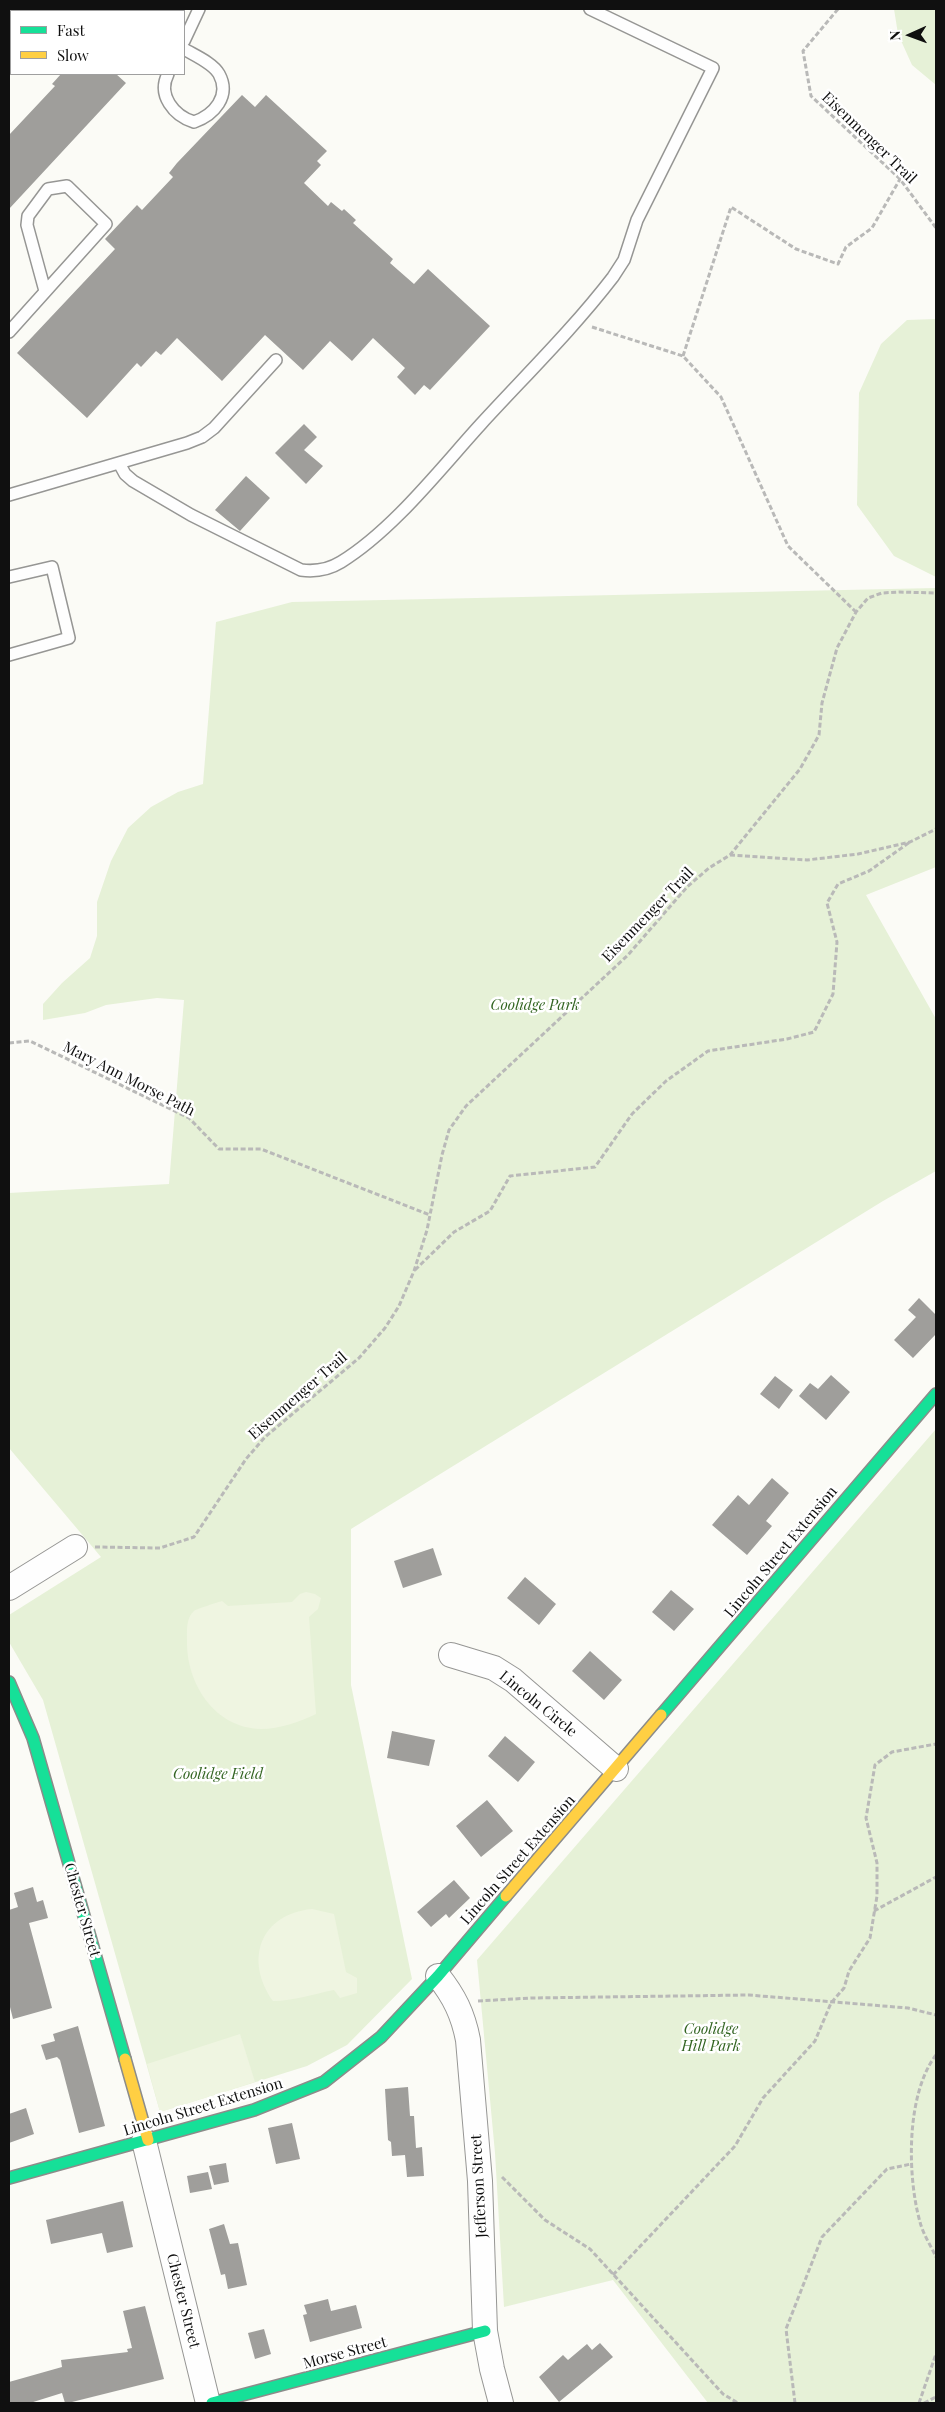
<!DOCTYPE html>
<style>
body{margin:0}
#map{position:relative;width:945px;height:2412px;overflow:hidden;background:#fbfbf6;font-family:"Playfair Display",serif}
canvas{display:block}
.frame{position:absolute;inset:0;border:10px solid #101010;pointer-events:none}
.legend{position:absolute;left:10px;top:10px;width:175px;height:65px;box-sizing:border-box;background:#fff;border:1px solid #9f9f9f;margin:0;padding:6px 9px;list-style:none;font-size:15px;color:#101010}
.legend li{display:flex;align-items:center;gap:10px;height:25px}
.legend b{width:25px;border:1px solid #9f9f9f}
.north{position:absolute;left:885px;top:10px;width:50px;height:50px;-webkit-text-stroke:4px #fff;paint-order:stroke;rotate:268deg;font-size:14px;font-weight:700;line-height:20px;text-align:center;color:#101010}
.north::after{content:'';display:block;margin:auto;width:18px;height:22px;background:#101010;clip-path:polygon(50% 0,100% 100%,50% 72%,0 100%)}
</style>
<div id="map">
<canvas width="945" height="2412"></canvas>
<div class="frame"></div>
<ul class="legend">
<li><b style="height:6px;background:#16e098"></b>Fast</li>
<li><b style="height:6px;background:#ffcf43"></b>Slow</li>
</ul>
<div class="north">N</div>
</div>
<script>
const context = document.querySelector('canvas').getContext('2d');
context.lineJoin = 'round';
function fill(path, color) { context.fillStyle = color; context.fill(path, 'evenodd'); }
function stroke(path, color, width, dash) { context.strokeStyle = color; context.lineWidth = width; context.lineCap = dash ? 'butt' : 'round'; context.setLineDash(dash || []); context.stroke(path); }
function label(font, color, halo, rows, align = 'center') {
  context.font = font + ' "Playfair Display",serif'; context.lineWidth = 5; context.setLineDash([]); context.textBaseline = 'middle'; context.strokeStyle = halo; context.fillStyle = color; for (const [text, x, y, turn = 0] of rows) {
    context.save(); context.translate(x, y); context.rotate((+turn || 0) * Math.PI / 180); context.textAlign = isNaN(turn) ? turn : align; if (halo) context.strokeText(text, 0, 0); context.fillText(text, 0, 0); context.restore();
  }
}
const green = new Path2D(`
 M894 9H936V85L912 65 898 34Z
 M936 319V577L894 556 857 505 859 393 881 344 907 320Z
 M936 588V867L866 895 936 1019V1171L883 1201 351 1529V1685L412 1979 347 2045 307 2066 160 2112 43 1700 9 1642V1615L101 1557 9 1448V1193L169 1184 184 1000 157 998 106 1005 85 1013 43 1020V1004L62 983 90 958 97 936V902L111 861 128 828 151 807 178 792 203 784 216 622 292 602Z
 M936 1429V2403H708L613 2280 504 2307 495 2153 477 1960Z`);
const pitch = new Path2D(`
 M306 1592 315 1594 321 1598 318 1609 309 1617 316 1714C299 1722 280 1729 261 1729 214 1728 186 1683 187 1640 187 1630 186 1618 194 1611 196 1609 219 1602 222 1601L228 1606 292 1602 300 1594Z
 M312 1909 334 1914 346 1972 357 1978V1993L340 1998 334 1990C313 1994 294 2001 273 2001 244 1960 260 1914 312 1909Z
 M240 2034 255 2082 160 2112 147 2064Z`);
const building = new Path2D(`
 M61 74H116L126 83 9 209V135L55 86 52 84Z
 M242 95 255 107 266 95 327 151 317 161 321 165 304 183 328 206 331 202 342 211 344 209 356 220 353 223 393 259 390 263 414 284 428 269 490 326 430 390 424 385 415 395 397 377 405 368 373 338 352 361 330 341 303 370 265 335 222 381 177 338 161 355 156 351 141 367 137 363 87 418 17 353 115 249 105 239 137 205 142 210 173 177 169 173 177 163Z
 M304 424 317 437 304 450 323 466 306 484 275 453Z
 M246 476 270 498 240 531 215 510Z
 M919 1298 936 1315V1334L913 1358 894 1340 916 1317 908 1310Z
 M831 1375 850 1392 826 1420 799 1396 810 1383 818 1389Z
 M775 1376 793 1390 779 1409 760 1394Z
 M772 1478 789 1493 766 1521 772 1526 747 1555 712 1525 738 1495 749 1505Z
 M433 1548 442 1575 403 1588 394 1561Z
 M525 1577 556 1604 539 1625 507 1598Z
 M671 1590 694 1609 674 1631 652 1612Z
 M590 1651 622 1680 604 1700 572 1671Z
 M392 1731 435 1740 429 1766 387 1758Z
 M505 1736 535 1762 518 1782 488 1756Z
 M487 1800 513 1831 481 1857 456 1826Z
 M454 1880 470 1898 449 1918 446 1914 431 1927 417 1912Z
 M33 1887 37 1902 43 1900 48 1918 29 1923 52 2008 13 2019 9 2003V1910L18 1907 14 1893Z
 M78 2026 105 2126 79 2133 60 2060 57 2057 46 2060 41 2045 55 2041 53 2034Z
 M408 2087 410 2116H414L416 2148 422 2147 424 2176 407 2177 405 2155 392 2156 391 2142 388 2140 385 2089Z
 M26 2108 34 2134 9 2143V2114Z
 M292 2123 300 2159 276 2164 268 2128Z
 M226 2163 229 2182 214 2185 209 2166Z
 M208 2172 212 2189 190 2193 187 2176Z
 M123 2201 133 2247 107 2253 102 2233 51 2244 46 2220Z
 M224 2224 230 2244 238 2243 247 2285 228 2289 225 2274 221 2275 209 2229Z
 M328 2299 331 2311 356 2305 362 2328 310 2342 303 2315 307 2314 304 2305Z
 M145 2306 164 2379 68 2403H65L62 2393 30 2403H9V2382L62 2367 61 2360 128 2352 127 2349 132 2348 123 2311Z
 M264 2329 271 2354 255 2359 248 2333Z
 M600 2343 613 2357 559 2402 539 2377 563 2355 568 2360 587 2344 592 2350Z`);
const path = new Path2D(`
 M838 9 803 51 811 96 900 179 936 228
 M592 327 683 356 721 397 788 546 856 612
 M683 356 731 207 796 249 838 264 846 247 872 228 900 179
 M730 855 807 860 858 854 910 842 936 829
 M9 1043 30 1041 189 1118 219 1149H261L430 1215
 M415 1270 454 1232 490 1211 510 1176 595 1167 632 1114 666 1081 708 1051 787 1039 814 1032 833 994 837 942 827 903 838 884 869 871 910 842
 M95 1547 160 1548 194 1537 246 1459 265 1437 359 1358 385 1328 399 1306 414 1271 427 1230 442 1155 449 1130 466 1106 628 955 687 887 709 868 730 855 800 769 819 735 822 703 837 648 856 612 868 598 882 593 899 592 936 593
 M874 1911 936 1877
 M478 2001 531 1998 749 1995 908 2008 936 2015
 M936 2055C906 2094 907 2176 920 2222 923 2234 931 2246 936 2257
 M502 2177 545 2220 590 2249 723 2394 738 2403
 M613 2275 735 2146 763 2098 815 2041 831 2003 844 1988 849 1971 870 1938 877 1896V1863L866 1818 875 1765 892 1752 936 1744
 M795 2403 786 2329 822 2237 887 2169 911 2164
 M919 2403 936 2354
 M924 2403 936 2397`);
const lane = new Path2D(`
 M184 41 199 9
 M168 74C157 95 174 116 194 122 214 115 231 96 219 74 213 63 194 55 184 49
 M9 332 106 224 67 186 48 189 28 216 27 225 45 291
 M119 463 125 474 133 481 191 515 301 570C316 572 328 570 341 562 393 530 440 469 481 424 525 376 573 329 613 277L624 260 637 220 713 68 590 9
 M9 495 187 443 202 437 214 428 276 360
 M9 577 52 567 69 638 9 655`);
const street = new Path2D(`
 M9 1588 75 1547
 M451 1655 494 1668 513 1680 616 1769
 M438 1976C454 1996 463 2014 468 2040L480 2181 485 2331 492 2369 501 2403
 M144 2141 208 2403`);
const fast = new Path2D(`
 M9 1682 33 1738 125 2059
 M661 1715 936 1394
 M9 2178 254 2110 324 2082 381 2037 438 1976 506 1896
 M212 2403 485 2331`);
const slow = new Path2D(`
 M506 1896 661 1715
 M125 2059 148 2140`);
const streetNames = [
 ["Eisenmenger Trail",869,138,44],
 ["Eisenmenger Trail",648,915,-46],
 ["Mary Ann Morse Path",129,1079,27],
 ["Eisenmenger Trail",298,1396,-41],
 ["Lincoln Street Extension",781,1552,-50],
 ["Lincoln Circle",538,1704,39],
 ["Lincoln Street Extension",518,1860,-49],
 ["Chester Street",82,1910,74],
 ["Lincoln Street Extension",203,2107,-17],
 ["Jefferson Street",479,2186,-93],
 ["Chester Street",183,2301,76],
 ["Morse Street",345,2353,-15]
];
const parkNames = [
 ["Coolidge Park",535,1005],
 ["Coolidge Field",218,1774],
 ["Coolidge",711,2029],
 ["Hill Park",711,2046]
];
fill(green, '#e6f1d7');
fill(pitch, '#eff5e1');
fill(building, '#9f9e9b');
stroke(lane, '#969694', 14);
stroke(street, '#969694', 26);
stroke(fast, '#8c8c8a', 14);
stroke(slow, '#8c8c8a', 14);
stroke(path, '#b9b9b8', 3, [5, 2.5]);
stroke(lane, '#fefefe', 11);
stroke(street, '#fefefe', 24);
stroke(fast, '#16e098', 11);
stroke(slow, '#ffcf43', 11);
label('15px', '#101010', '#fff', streetNames);
label('italic 15px', '#336522', '#fff', parkNames);
</script>
